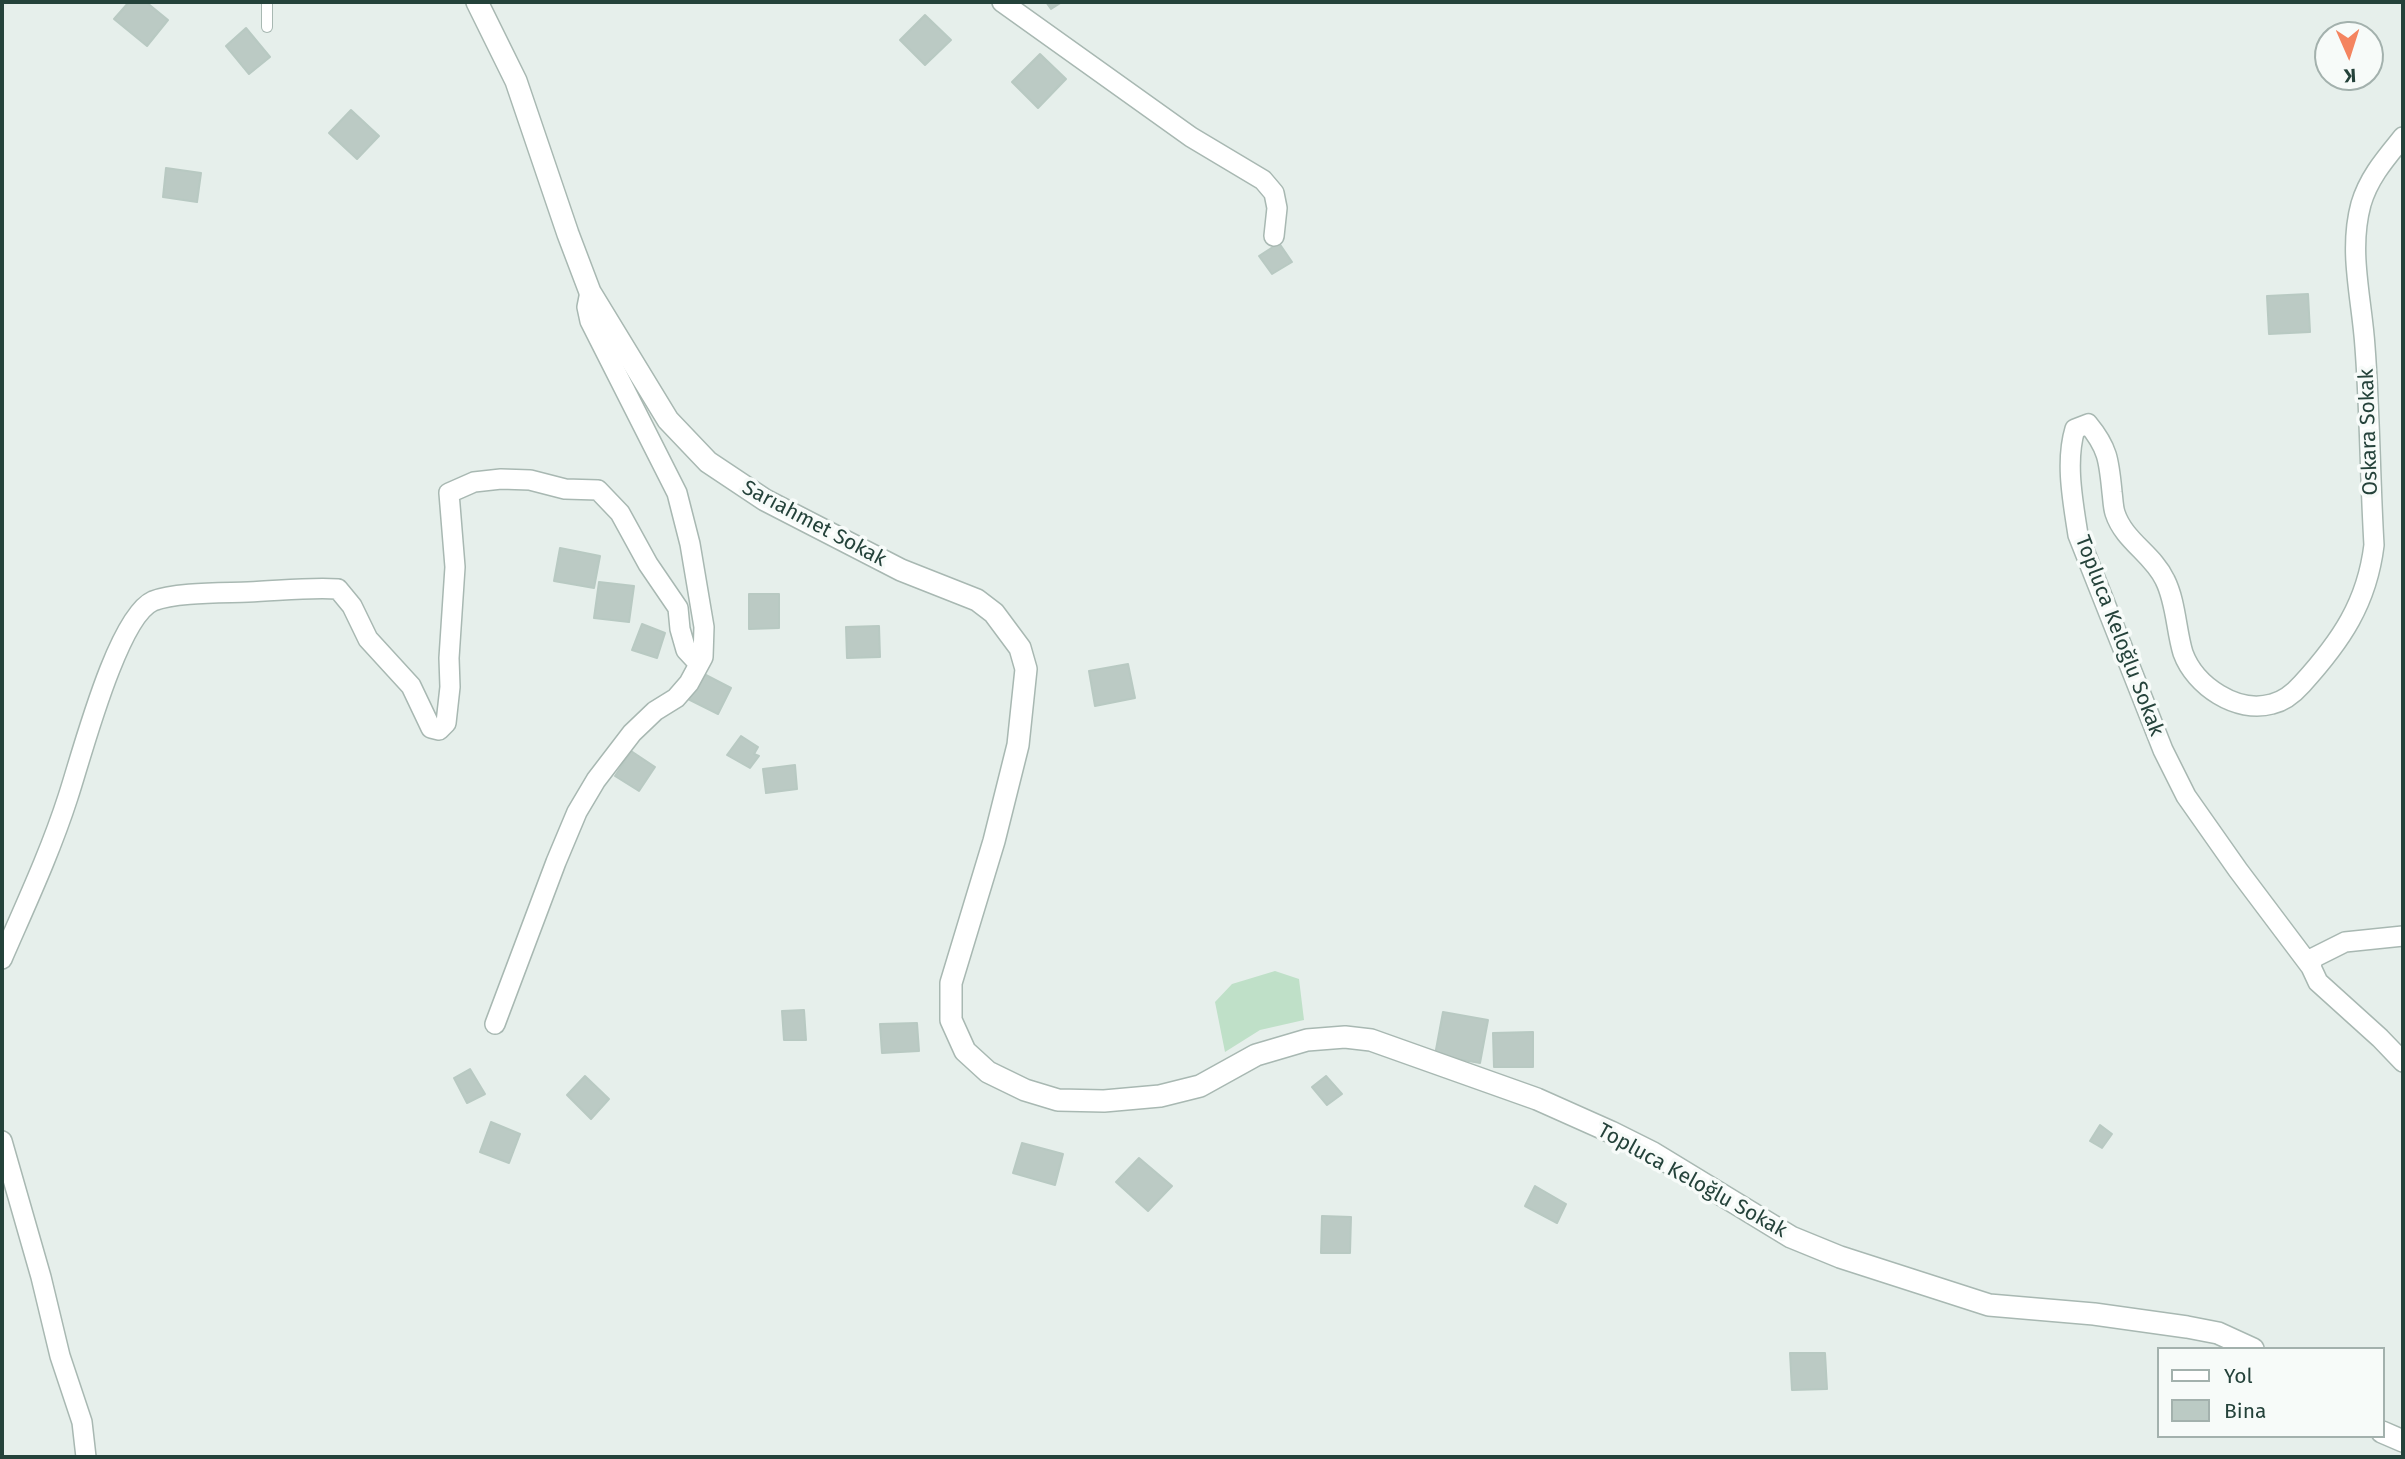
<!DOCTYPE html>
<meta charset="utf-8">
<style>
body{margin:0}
#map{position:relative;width:2405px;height:1459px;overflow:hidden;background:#e6efeb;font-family:"Fira Sans",sans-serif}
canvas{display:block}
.frame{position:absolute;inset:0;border:4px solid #24423a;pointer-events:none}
.legend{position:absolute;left:2157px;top:1347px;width:228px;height:91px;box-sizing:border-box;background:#f7fbf9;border:2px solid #a3b1ad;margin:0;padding:9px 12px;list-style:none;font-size:21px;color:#24423a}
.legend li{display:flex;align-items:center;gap:14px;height:35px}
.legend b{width:35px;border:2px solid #a3b1ad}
.north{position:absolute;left:2314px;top:21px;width:70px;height:70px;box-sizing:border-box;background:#f7fbf9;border:2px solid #a3b1ad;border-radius:50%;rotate:177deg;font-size:19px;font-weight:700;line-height:28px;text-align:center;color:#24423a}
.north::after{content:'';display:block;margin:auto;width:24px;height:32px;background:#f4845f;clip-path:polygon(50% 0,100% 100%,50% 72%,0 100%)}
</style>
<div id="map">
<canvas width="2405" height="1459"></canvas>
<div class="frame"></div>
<ul class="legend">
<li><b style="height:9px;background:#fff"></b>Yol</li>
<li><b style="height:19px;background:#bbcac4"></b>Bina</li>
</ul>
<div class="north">K</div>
</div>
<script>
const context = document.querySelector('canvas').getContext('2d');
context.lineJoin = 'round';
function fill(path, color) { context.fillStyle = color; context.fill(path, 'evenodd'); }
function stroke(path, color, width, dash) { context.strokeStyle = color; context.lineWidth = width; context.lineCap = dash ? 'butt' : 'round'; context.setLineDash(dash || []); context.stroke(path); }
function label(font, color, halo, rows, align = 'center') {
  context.font = font + ' "Fira Sans",sans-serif'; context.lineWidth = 7; context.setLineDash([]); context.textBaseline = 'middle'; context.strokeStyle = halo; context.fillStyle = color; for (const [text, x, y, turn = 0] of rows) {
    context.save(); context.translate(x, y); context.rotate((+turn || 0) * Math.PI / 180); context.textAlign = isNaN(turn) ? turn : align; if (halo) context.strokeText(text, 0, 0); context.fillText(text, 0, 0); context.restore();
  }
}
const green = new Path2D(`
 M1275 971 1299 979 1304 1020 1260 1030 1225 1052 1215 1002 1232 984Z`);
const building = new Path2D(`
 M129 2H146L168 20 147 46 114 19Z
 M1046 2H1062L1051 9Z
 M925 15 951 40 925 65 900 40Z
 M246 28 270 57 249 74 226 46Z
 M1040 54 1066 79 1038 108 1012 82Z
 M351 110 379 136 357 159 329 133Z
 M166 168 201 173 197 202 163 197Z
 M1279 243 1292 262 1272 274 1259 256Z
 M2308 294 2310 332 2269 334 2267 296Z
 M560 548 600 556 594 588 554 581Z
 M599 582 634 586 629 622 594 618Z
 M749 594H779V628L749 629Z
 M642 624 665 633 657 658 632 650Z
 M879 626 880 657 847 658 846 627Z
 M1128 664 1135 698 1095 706 1089 671Z
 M702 673 731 688 718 714 688 699Z
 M741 736 758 747 754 754 759 756 750 768 727 755Z
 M631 751 655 767 639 791 615 776Z
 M795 765 797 789 766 793 763 769Z
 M804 1010 806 1040H784L782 1011Z
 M1443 1012 1488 1020 1480 1063 1435 1055Z
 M917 1023 919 1051 882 1053 880 1024Z
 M1533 1032V1067H1494L1493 1033Z
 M470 1069 485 1094 467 1103 454 1078Z
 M585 1076 609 1099 591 1119 567 1095Z
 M1326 1076 1342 1094 1327 1105 1312 1087Z
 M491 1122 520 1134 509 1163 480 1152Z
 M2100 1125 2112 1134 2102 1148 2090 1141Z
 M1022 1143 1063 1154 1055 1185 1013 1173Z
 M1139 1158 1172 1186 1148 1211 1116 1182Z
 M1535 1186 1566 1204 1557 1223 1525 1206Z
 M1322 1216 1351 1217 1350 1253H1321Z
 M1790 1353H1825L1827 1389 1792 1390Z`);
const service = new Path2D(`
 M267 27V2`);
const minor = new Path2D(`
 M1002 2 1191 137 1263 180 1274 193 1277 208 1274 236
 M2403 137C2386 158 2369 177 2361 204 2348 252 2362 299 2365 347 2370 413 2370 479 2374 545 2367 603 2341 641 2302 684 2294 693 2285 701 2272 704 2237 714 2195 686 2183 653 2176 630 2176 602 2165 580 2153 554 2124 541 2115 513 2113 507 2113 499 2112 492 2109 461 2108 448 2088 424L2075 429C2065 462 2073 502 2078 535L2163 750 2186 796 2238 870 2311 967 2318 982 2380 1038 2403 1062
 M2 959C25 906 50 853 68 797 81 758 117 617 153 601 175 592 223 593 248 592 278 591 308 587 338 589L352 606 368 639 411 686 431 728 439 730 446 723 450 687 449 658 455 567 449 493 474 482 501 479 530 480 565 489 598 490 620 513 648 564 678 608 680 629 686 650 699 664
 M2311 967 2313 958 2345 942 2403 936
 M495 1024 556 862 577 812 596 780 632 733 655 711 676 698 689 683 703 657 704 627 690 544 677 493 590 321 587 307 590 292
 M2 1141 41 1277 60 1356 82 1422 86 1457`);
const tertiary = new Path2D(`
 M477 2 516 81 568 234 590 292 668 420 708 462 765 500 901 570 977 600 994 613 1020 648 1026 669 1018 745 994 841 951 983V1020L965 1051 988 1072 1025 1090 1058 1100 1104 1101 1160 1096 1200 1086 1256 1055 1307 1040 1345 1037 1371 1040 1537 1099 1611 1132 1653 1153 1791 1237 1840 1257 1989 1305 2094 1314 2187 1327 2218 1333 2253 1349
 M2382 1432 2403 1441`);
const streetNames = [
 ["Oskara Sokak",2369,432,-92],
 ["Sarıahmet Sokak",814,524,28],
 ["Topluca Keloğlu Sokak",2119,636,69],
 ["Topluca Keloğlu Sokak",1692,1181,29]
];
fill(green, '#bfe0c8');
fill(building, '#bbcac4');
stroke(building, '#b8c9c2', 2);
stroke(service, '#a8b8b2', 12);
stroke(minor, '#a8b8b2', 22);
stroke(tertiary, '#a8b8b2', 24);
stroke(service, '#fff', 10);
stroke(minor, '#fff', 19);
stroke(tertiary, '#fff', 21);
label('21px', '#24423a', '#f7fbf9', streetNames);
</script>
